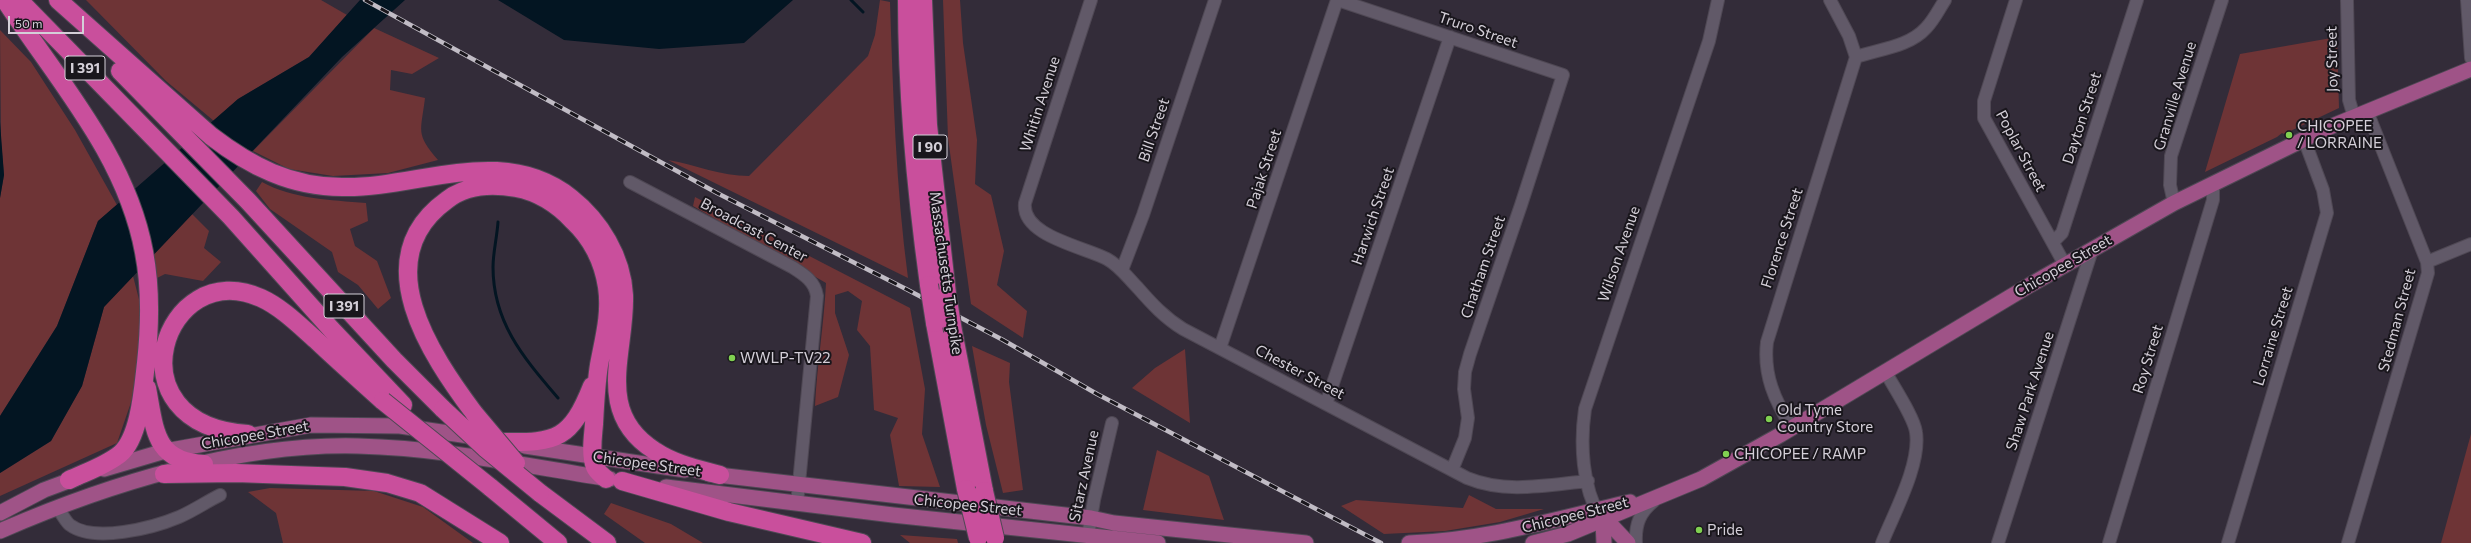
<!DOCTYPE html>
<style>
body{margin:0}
#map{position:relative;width:2471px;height:543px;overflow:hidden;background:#332c39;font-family:Commissioner,sans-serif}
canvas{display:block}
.scale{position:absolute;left:8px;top:16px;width:76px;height:18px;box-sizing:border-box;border:2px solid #d4cfd8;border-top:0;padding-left:5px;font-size:12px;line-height:14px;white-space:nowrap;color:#d4cfd8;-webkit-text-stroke:3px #19161c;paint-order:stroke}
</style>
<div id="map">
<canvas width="2471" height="543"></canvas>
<div class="scale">50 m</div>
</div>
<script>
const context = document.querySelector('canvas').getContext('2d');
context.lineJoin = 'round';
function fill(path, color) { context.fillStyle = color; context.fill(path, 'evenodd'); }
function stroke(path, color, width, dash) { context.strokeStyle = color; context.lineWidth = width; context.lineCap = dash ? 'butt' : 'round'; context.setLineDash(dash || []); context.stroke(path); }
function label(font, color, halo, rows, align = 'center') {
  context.font = font + ' Commissioner,sans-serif'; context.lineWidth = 4; context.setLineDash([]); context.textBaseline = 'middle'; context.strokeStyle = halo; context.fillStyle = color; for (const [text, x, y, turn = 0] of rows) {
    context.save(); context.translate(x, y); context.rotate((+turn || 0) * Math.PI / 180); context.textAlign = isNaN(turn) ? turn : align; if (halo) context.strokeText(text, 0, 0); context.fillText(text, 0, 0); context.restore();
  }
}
const green = new Path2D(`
 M86 0H321L347 15 309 57 238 99 214 121 166 81Z
 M880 0 890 2C893 94 896 187 908 278L668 160C696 165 721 176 749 176L868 56 875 35Z
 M943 0H960L963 43 977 140 975 184 991 195 1004 251 997 285 1027 311 1023 338 971 304 948 138Z
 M374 28 439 58 412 74 391 70 390 90 425 98C421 132 415 133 438 160L388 173 333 176 289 169 253 151Z
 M0 30 31 62 75 130 117 205 98 221 57 326 0 416V198L4 175 1 141Z
 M2337 37 2339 108 2284 134 2282 133 2277 137 2205 172 2240 54Z
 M262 182C293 199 330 200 366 203L368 221 350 229 355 246 377 261 391 298 378 309 358 285 338 272 332 252 270 209 256 191Z
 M695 197 910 308 925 389 922 434 940 487 899 486 890 435 898 418 874 410 870 346 857 330 862 301 848 291 835 295V313L849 355 838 397 815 406C817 365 824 324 826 283L693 206Z
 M192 214 209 231 204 248 221 262 203 281 165 274 157 278 151 257Z
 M133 276 143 315 138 382 117 443 0 496V473L51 441 82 386 104 307Z
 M972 346 1010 363 1009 382 1023 490 1003 493 986 425Z
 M1185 349 1190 423 1132 388 1155 368Z
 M2471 434V543H2441Z
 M1157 450 1209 476 1224 520 1143 510Z
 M270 488 374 491 423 507 473 543H283L276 513 248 492Z
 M1469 495 1496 509H1544L1500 522 1445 531 1384 534 1341 506 1356 500 1463 508Z
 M611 503 671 524 703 543H645L604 514Z
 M900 535 957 539 958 543H910Z`);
const water = new Path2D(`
 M360 0H405L342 57 104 307 82 386 51 441 0 473V416L57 326 98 221 238 99 309 57Z
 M498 0H793L744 43 659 49 564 40Z
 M0 122 4 175 0 198Z`);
const stream = new Path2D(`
 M851 0 863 12
 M498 222C497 237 493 253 493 267 493 323 524 358 558 398`);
const minor = new Path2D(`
 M1091 0 1025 203C1021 236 1085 247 1107 259 1120 266 1128 278 1138 288 1152 304 1165 318 1183 329L1467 478C1506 494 1547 485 1588 481
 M1338 0 1563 75 1521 205 1470 354 1465 372 1464 389 1468 418 1465 438 1452 470
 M1830 0 1849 36 1856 57
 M2016 0 1984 101V118L2065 265
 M2347 0 2349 100 2354 117
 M2467 0 2471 58
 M1856 57C1879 49 1909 47 1926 28 1934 20 1939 9 1945 0
 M630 182 792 267C803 274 815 281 817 296L797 504
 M2174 203 2170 185 2171 156 2222 0
 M2053 242 2062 233 2137 0
 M2427 262 2471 244
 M1122 270 1143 215 1215 0
 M1220 348 1337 0
 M1326 404 1450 37
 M1792 428C1775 401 1763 375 1767 342L1856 57
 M57 508C62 513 65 521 70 525 94 543 153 528 179 517 193 511 206 502 220 495
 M1600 517C1582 487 1580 443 1585 409L1709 41 1718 0
 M1088 536 1094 500 1112 423
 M1636 543C1635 524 1640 512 1654 501
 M1882 543C1894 513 1921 464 1916 432 1914 417 1893 386 1885 371
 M1998 543 2092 250
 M2109 543 2213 200V183
 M2228 543 2327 213 2323 190 2304 139
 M2348 543 2428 273 2427 262 2367 111`);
const major = new Path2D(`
 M525 446 685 470
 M104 469 165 451 311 425 400 426 476 437
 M709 474 1091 518 1114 523 1306 543
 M666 487 893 515 1158 543
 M0 513 44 490 79 477
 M1603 521 1611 525 1628 543
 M1603 521 1604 543
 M0 531C108 484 239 443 358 446 443 448 527 466 610 479
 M1409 543C1487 540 1555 519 1630 502
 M1533 543 1568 534 1701 479 1780 435 2030 285 2174 203 2325 129 2471 69`);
const highway = new Path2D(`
 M5 0C57 80 126 155 144 252 151 288 150 326 146 363 143 388 140 437 120 454 105 466 86 472 69 480
 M19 0 231 217 331 329 403 405
 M58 0 211 136C250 166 291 187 342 187 419 189 502 143 571 198 600 221 622 257 624 295 626 352 593 412 655 451 674 464 698 469 720 475
 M907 0C907 95 916 191 929 285
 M923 0 928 125 947 294
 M120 71 248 201 394 360 443 409
 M935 323 966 489
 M953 331 984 491
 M147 388C155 430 154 461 204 464
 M474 413C431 355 365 259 447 200 466 185 493 184 516 188 538 192 558 205 573 221 591 238 603 261 607 287 611 314 604 338 599 365 596 384 595 405 594 424 593 437 590 454 595 467 597 472 602 475 606 479
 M248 434C107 425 164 254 261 298 281 307 299 325 316 340 338 361 361 381 383 401
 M503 442C557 443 571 439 592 386
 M164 474 236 473 345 477 387 483 420 493 500 543
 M622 481 729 512 862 543
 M490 487 558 543
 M540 493 607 543`);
const rail = new Path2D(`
 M365 0 717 193 908 290 1003 340 1097 394 1381 543`);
const highwayBridge = new Path2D(`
 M929 285 935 323
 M947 294 953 331
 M383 401 490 487
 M443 409 485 448 540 493
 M474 413 516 463
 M966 489 978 538
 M984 491 995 538`);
const markers = [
 [2289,135,4,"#80d051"],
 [732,358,4,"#80d051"],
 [1769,419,4,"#80d051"],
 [1726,454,4,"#80d051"],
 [1699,530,4,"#80d051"]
];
const shields = [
 [85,68,40],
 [930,147,34],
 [344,306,40]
];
const shieldNames = [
 ["I 391",85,68],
 ["I 90",930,147],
 ["I 391",344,306]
];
const streetNames = [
 ["Truro Street",1478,30,19],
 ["Joy Street",2332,59,-91],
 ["Granville Avenue",2175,96,-73],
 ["Whitin Avenue",1040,104,-72],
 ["Dayton Street",2082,118,-72],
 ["Bill Street",1154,130,-71],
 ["Poplar Street",2021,151,62],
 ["Pajak Street",1264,169,-72],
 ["Harwich Street",1373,216,-71],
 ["Broadcast Center",754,230,28],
 ["Florence Street",1782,238,-72],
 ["Wilson Avenue",1619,254,-71],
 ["Chicopee Street",2063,266,-30],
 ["Chatham Street",1483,267,-71],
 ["Massachusetts Turnpike",946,273,82],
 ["Stedman Street",2397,320,-75],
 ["Lorraine Street",2273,336,-73],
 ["Roy Street",2148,359,-73],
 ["Chester Street",1300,372,28],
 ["Shaw Park Avenue",2030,391,-72],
 ["Chicopee Street",255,435,-10],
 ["Chicopee Street",647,464,8],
 ["Sitarz Avenue",1084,476,-78],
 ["Chicopee Street",968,505,6],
 ["Chicopee Street",1575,515,-14]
];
const poiNames = [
 ["CHICOPEE",2297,126],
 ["/ LORRAINE",2297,143],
 ["WWLP-TV22",740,358],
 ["Old Tyme",1777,410],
 ["Country Store",1777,427],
 ["CHICOPEE / RAMP",1734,454],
 ["Pride",1707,530]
];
fill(green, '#6e3436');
fill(water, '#031522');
stroke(stream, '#031522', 3);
stroke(minor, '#4f4854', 14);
stroke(major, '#4f4854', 17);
stroke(highway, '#4f4854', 20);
stroke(minor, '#615968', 12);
stroke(major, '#9f5387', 15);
stroke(highway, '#c94f9c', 18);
stroke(rail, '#c1bcc5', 4.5);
stroke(rail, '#19161c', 3, [9]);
stroke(highwayBridge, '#4f4854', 20, []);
stroke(highwayBridge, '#c94f9c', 18);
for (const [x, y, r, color] of markers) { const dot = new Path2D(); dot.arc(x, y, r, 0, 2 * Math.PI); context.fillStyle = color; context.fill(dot); stroke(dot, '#19161c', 1.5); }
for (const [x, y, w] of shields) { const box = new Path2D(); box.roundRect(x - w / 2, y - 12, w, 24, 3); context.fillStyle = '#19161c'; context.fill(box); stroke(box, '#d4cfd8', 1); }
label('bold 14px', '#d4cfd8', null, shieldNames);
label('15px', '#d4cfd8', '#19161c', streetNames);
label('15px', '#d4cfd8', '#19161c', poiNames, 'left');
</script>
